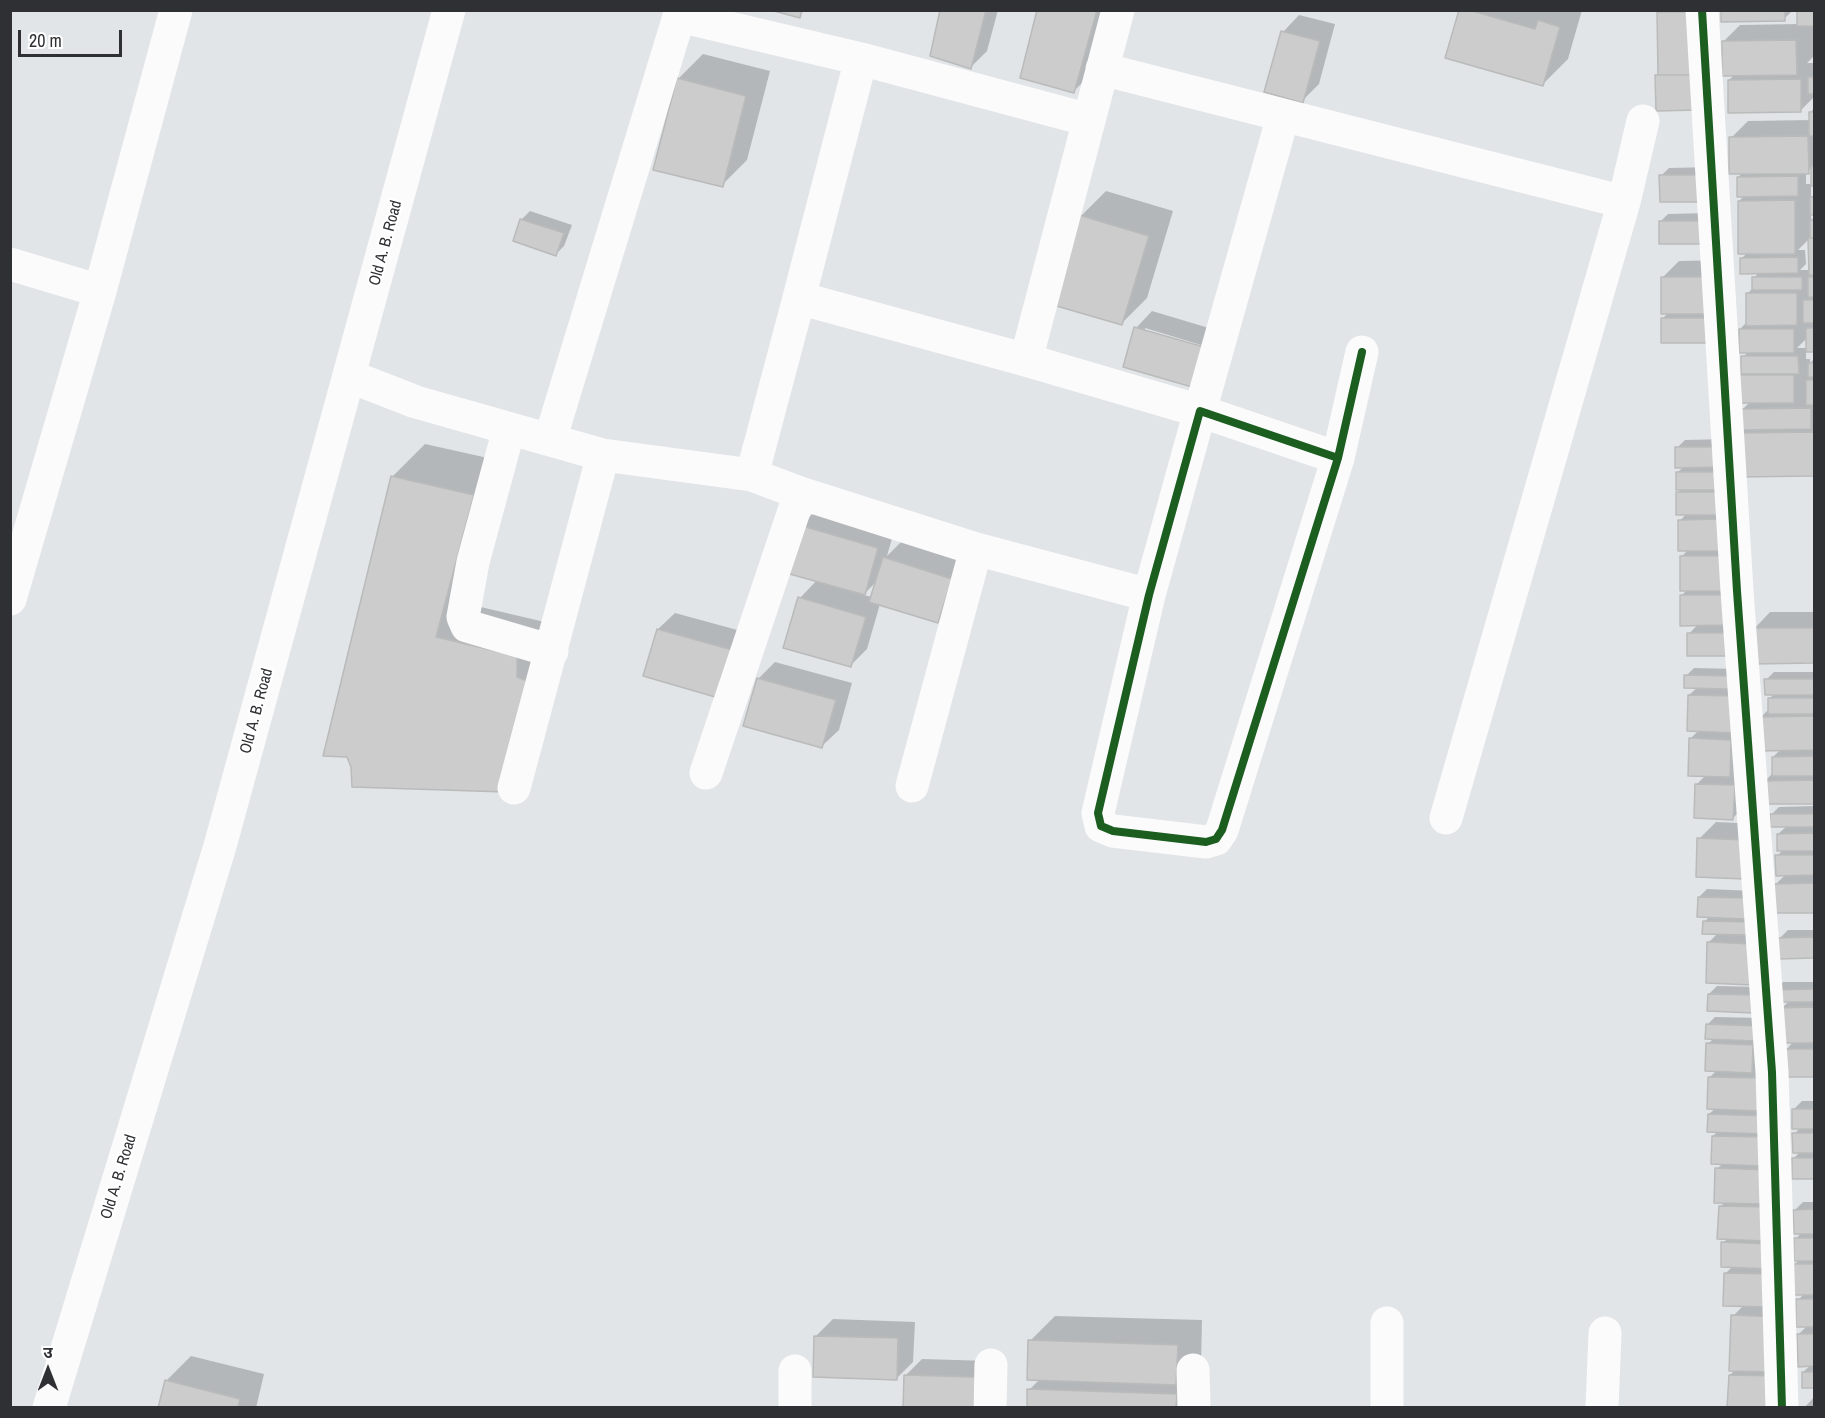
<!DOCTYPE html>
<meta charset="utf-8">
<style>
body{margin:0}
#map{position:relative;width:1825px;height:1418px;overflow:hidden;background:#e2e5e8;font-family:"Archivo Narrow","Noto Sans Devanagari",sans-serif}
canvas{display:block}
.frame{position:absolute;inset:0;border:12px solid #2f3033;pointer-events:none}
.north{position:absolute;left:18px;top:1340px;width:60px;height:60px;-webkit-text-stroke:4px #fff;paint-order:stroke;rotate:0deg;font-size:16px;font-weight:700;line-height:24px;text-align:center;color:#2f3033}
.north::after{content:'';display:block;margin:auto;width:21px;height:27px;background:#2f3033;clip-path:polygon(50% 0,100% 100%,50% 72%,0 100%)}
.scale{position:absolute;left:18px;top:30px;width:104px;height:27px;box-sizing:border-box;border:3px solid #2f3033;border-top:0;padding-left:8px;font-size:18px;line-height:21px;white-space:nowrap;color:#2f3033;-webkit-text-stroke:4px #fff;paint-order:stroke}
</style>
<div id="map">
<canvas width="1825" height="1418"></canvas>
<div class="frame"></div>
<div class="north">उ</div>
<div class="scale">20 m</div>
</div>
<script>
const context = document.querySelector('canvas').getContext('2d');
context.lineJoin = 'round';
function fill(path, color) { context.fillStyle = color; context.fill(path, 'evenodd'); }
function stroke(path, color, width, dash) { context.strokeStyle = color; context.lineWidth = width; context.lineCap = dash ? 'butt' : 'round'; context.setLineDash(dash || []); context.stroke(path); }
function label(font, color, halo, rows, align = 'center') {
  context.font = font + ' "Archivo Narrow",sans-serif'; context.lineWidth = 4.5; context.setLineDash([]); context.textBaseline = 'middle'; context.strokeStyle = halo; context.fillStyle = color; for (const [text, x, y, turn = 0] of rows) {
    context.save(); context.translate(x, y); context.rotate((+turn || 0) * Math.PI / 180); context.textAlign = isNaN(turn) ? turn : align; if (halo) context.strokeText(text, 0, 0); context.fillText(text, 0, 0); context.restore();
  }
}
const shadow = new Path2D(`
 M942 10H998L987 51 970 68Z
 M1038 10H1114L1098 67 1073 92Z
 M1461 10H1582L1568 59 1543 84Z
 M1661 10H1709L1697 109 1657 76 1659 73V13Z
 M1722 10H1792V11L1784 19Z
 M1798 10H1814V24H1813V57L1807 63H1814V97L1800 111 1729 80 1735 74 1723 42 1740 25 1799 24Z
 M1299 15 1335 24 1319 84 1302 101 1283 32Z
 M703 54 770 71 747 160 722 185 678 79Z
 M1814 108V185H1811V198L1814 194V214H1811V220L1814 217V350H1806V359H1810V363L1814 359V475H1740L1742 410 1750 402 1740 376 1743 373V357L1748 352 1740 329 1747 322V294L1754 287V278L1759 272 1742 258 1747 253 1739 201 1745 195 1738 177 1743 173 1731 138 1748 121 1811 120V112ZM1813 167V184H1806V172ZM1810 238V270H1800L1806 264 1805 250H1798ZM1808 337V348H1797Z
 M1713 167 1705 200 1661 176 1669 168Z
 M1106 191 1173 211 1147 298 1122 323 1081 216Z
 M530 211 572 225 564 246 556 254 515 240 522 219Z
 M1709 213V234L1660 222 1668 214Z
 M1728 260 1721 333 1662 319 1668 313 1662 278 1679 261Z
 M1152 311 1219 331 1209 368 1192 385 1125 366 1136 328ZM1145 328 1211 348 1210 351 1145 332Z
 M1729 439 1741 607 1722 626H1739V646L1689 634 1698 624 1682 595 1687 590 1681 557 1688 550 1680 521 1686 514 1677 493 1682 489 1677 473 1684 466 1677 448 1685 440Z
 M425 444 506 462 468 604 549 623 538 739 353 767 392 477Z
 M817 509 894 531 887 556 902 541 967 562 954 605 937 622 880 604 867 649 851 665 800 598 817 580 801 526ZM878 580 872 597 863 595Z
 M1770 612H1814V662H1754V629Z
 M675 613 752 634 738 680 658 629Z
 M775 662 852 683 839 730 822 746 758 679Z
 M1694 668 1738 669 1750 801 1733 818 1697 784 1706 775 1690 739 1699 730 1689 695 1698 687 1686 676Z
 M1774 672H1814V802L1766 803 1765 781 1773 773V757L1781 749 1760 718 1769 709V699L1774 694 1766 680Z
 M1814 806V912H1776V884L1786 874 1777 856 1783 850 1778 834 1787 826 1771 815 1779 807Z
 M1716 822 1761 824 1760 861 1699 839Z
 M1707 889 1754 891 1768 966 1708 943 1719 932 1704 922 1710 916 1699 897Z
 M1788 930H1814V957H1780V938Z
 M1783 982H1814V1075L1786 1076V1050L1793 1042 1782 1008 1789 1001 1775 990Z
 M1717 986 1761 987 1760 1003 1709 994Z
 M1715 1017 1764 1018 1794 1395 1730 1375 1736 1369 1733 1316 1744 1305 1725 1274 1733 1266 1723 1243 1728 1238 1720 1207 1725 1202 1717 1169 1723 1163 1713 1136 1718 1131 1709 1114 1716 1108 1710 1077 1717 1070 1708 1044 1714 1038 1707 1025Z
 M1802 1101H1814V1178H1793V1159L1800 1152 1794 1134 1800 1128 1794 1109Z
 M1803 1202H1814V1387H1803V1372L1811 1365 1799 1334 1807 1326 1798 1300 1804 1294 1794 1265 1799 1260 1796 1239 1801 1233 1795 1210Z
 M1055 1316 1202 1320 1200 1408H1028L1029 1390 1040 1379 1030 1341Z
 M833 1319 915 1322 913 1362 896 1379 816 1336Z
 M191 1356 264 1374 256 1408H160L166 1381Z
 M922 1359 991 1361 990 1408 905 1376Z
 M1814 1397V1408H1804Z`);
const building = new Path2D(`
 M770 10H802L800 18Z
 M940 10H986L971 69 930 56Z
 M1037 10H1097L1074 93 1020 78Z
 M1459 10H1469L1535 29 1538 20 1560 27 1543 86 1445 58Z
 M1721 10H1785V21L1721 22Z
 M1797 10H1814V26H1797Z
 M1657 12H1692L1693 75H1658Z
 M1281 31 1320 41 1303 103 1264 92Z
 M1796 40 1797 75 1722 76V41Z
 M1655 75H1697V110L1656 111Z
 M1808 77H1814V94H1808Z
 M677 78 746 96 723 187 653 170Z
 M1801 79V112L1728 113V80Z
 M1809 112H1814V136H1809Z
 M1808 136 1809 174H1729V137Z
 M1811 166H1814V186H1811Z
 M1659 175H1706V202H1660Z
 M1798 176V196L1737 197V177Z
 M1810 197H1814V215H1810Z
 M1795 200V254H1738V201Z
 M1079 215 1149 236 1122 325 1053 305Z
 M520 219 564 233 556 256 513 241Z
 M1810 220H1814V238H1810Z
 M1659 221H1702V244H1659Z
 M1808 238H1814V275H1809Z
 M1798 257V273L1740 274V258Z
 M1661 277H1712V314H1661Z
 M1752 277H1802V290H1752Z
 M1808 277H1814V297H1808Z
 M1746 293H1797V325L1746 326Z
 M1803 300H1814V323H1803Z
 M1661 318H1713L1714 343H1661Z
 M1134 327 1204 347 1192 387 1123 367Z
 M1806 328H1814V352H1806Z
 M1739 329H1794V353H1739Z
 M1741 356H1798L1799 374H1741Z
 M1808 363H1814V377H1808Z
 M1738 375H1794V403H1738Z
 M1806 380H1814V405H1806Z
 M1811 408V429L1741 430V409Z
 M1814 432V476L1739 477V433Z
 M1675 447H1722V467L1675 468Z
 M1676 472H1719V490H1676Z
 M391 476 474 495 436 637 517 656V677L535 684 505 792 352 787 351 767 347 757 323 756Z
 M1676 492H1719L1720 515H1676Z
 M1720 519V551H1678V520Z
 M799 525 878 548 865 595 786 573Z
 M1680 556H1722V591H1680Z
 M883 557 952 579 938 623 869 602Z
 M1680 595H1724V625L1680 626Z
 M798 597 866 617 851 667 783 648Z
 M1752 628H1814V663L1753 664Z
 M657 629 736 651 722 699 643 676Z
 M1687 633H1731V656H1687Z
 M1684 675 1731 676 1730 689 1684 688Z
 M757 678 836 700 822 748 743 726Z
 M1764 679H1814V695H1765Z
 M1688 695 1738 696 1737 733 1687 731Z
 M1768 698H1814V714H1768Z
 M1814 716V750L1759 751V717Z
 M1689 738 1731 740 1730 777 1688 776Z
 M1814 756V776H1772V757Z
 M1814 780V804H1764V781Z
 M1695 784 1735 785 1733 820 1694 818Z
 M1770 814H1814V827H1770Z
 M1814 833V851H1777V834Z
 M1697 838 1745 840 1744 879 1696 877Z
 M1775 855H1814V875L1776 876Z
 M1814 883V913H1774V884Z
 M1698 897 1746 898V919L1697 917Z
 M1703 921 1747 922V935L1702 934Z
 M1814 937V958L1778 959V938Z
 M1707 942 1753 944 1752 985 1706 983Z
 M1814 989V1002H1773V990Z
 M1708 994 1754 995 1753 1013 1707 1011Z
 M1814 1007V1043H1781L1780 1008Z
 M1706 1024 1756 1026V1041L1705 1039Z
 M1706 1043 1753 1045 1752 1073 1705 1071Z
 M1784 1049H1814V1077H1784Z
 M1708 1077 1761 1078 1760 1111 1707 1109Z
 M1792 1109H1814V1129H1792Z
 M1708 1114 1766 1116 1765 1134 1707 1132Z
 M1792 1133H1814V1153H1793Z
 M1712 1136 1764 1137 1763 1166 1711 1164Z
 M1792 1158H1814V1179H1792Z
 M1715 1168 1768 1170 1767 1204 1714 1203Z
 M1719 1206 1768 1207 1766 1241 1717 1239Z
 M1814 1209V1234H1794L1793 1210Z
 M1794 1238H1814V1261H1794Z
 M1721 1242 1772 1244V1269L1721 1267Z
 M1793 1264H1814V1295H1793Z
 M1724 1273 1774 1274 1773 1307 1723 1306Z
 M1796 1299H1814V1327H1796Z
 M1731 1315 1778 1317 1776 1372 1729 1371Z
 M1797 1334H1814V1366L1798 1367Z
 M814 1336 898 1338 897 1380 813 1377Z
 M1028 1340 1178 1345 1176 1385 1027 1380Z
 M1802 1372H1814V1388H1802Z
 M904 1375 975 1377 974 1408H903Z
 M1729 1375 1779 1376 1778 1408H1727Z
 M165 1380 240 1399 238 1408H158Z
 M1027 1389 1177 1394 1176 1408H1027Z`);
const street = new Path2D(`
 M1702 10 1737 591 1772 1072 1782 1408
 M679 16 861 59 1089 120
 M1102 69 1624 202
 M10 264 100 291
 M799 298 861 59
 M1026 360 1118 10
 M349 376 416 402 603 455 752 475 800 493 976 549 1149 595
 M509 429 473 562 463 617 467 626 552 651
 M550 440 681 10
 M1338 458 1200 411 1149 595 1098 813 1101 826 1113 831 1206 842 1216 839 1222 830 1338 458 1362 352
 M752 475 799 298 1026 360 1200 411 1283 116
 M706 773 800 493
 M912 786 976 549
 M514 788 603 455
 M1446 818 1624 202 1643 121
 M1387 1323V1408
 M1193 1370 1194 1408
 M795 1408V1371
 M990 1408 991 1365
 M1602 1408 1605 1333`);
const secondary = new Path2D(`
 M10 599 100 291 176 10
 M49 1408 220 846 449 10`);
const cycleway = new Path2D(`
 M1702 10 1737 591 1772 1072 1782 1408
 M1338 458 1200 411 1149 595 1098 813 1101 826 1113 831 1206 842 1216 839 1222 830 1338 458 1362 352`);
const streetNames = [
 ["Old A. B. Road",386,243,-75],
 ["Old A. B. Road",257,711,-75],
 ["Old A. B. Road",119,1177,-73]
];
fill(shadow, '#0003');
fill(building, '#cccccd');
stroke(building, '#b9baba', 1.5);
stroke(street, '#fbfbfc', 33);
stroke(secondary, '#fbfbfc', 33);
stroke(cycleway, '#1b5e20', 8);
label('16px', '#2f3033', '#fff', streetNames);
</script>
